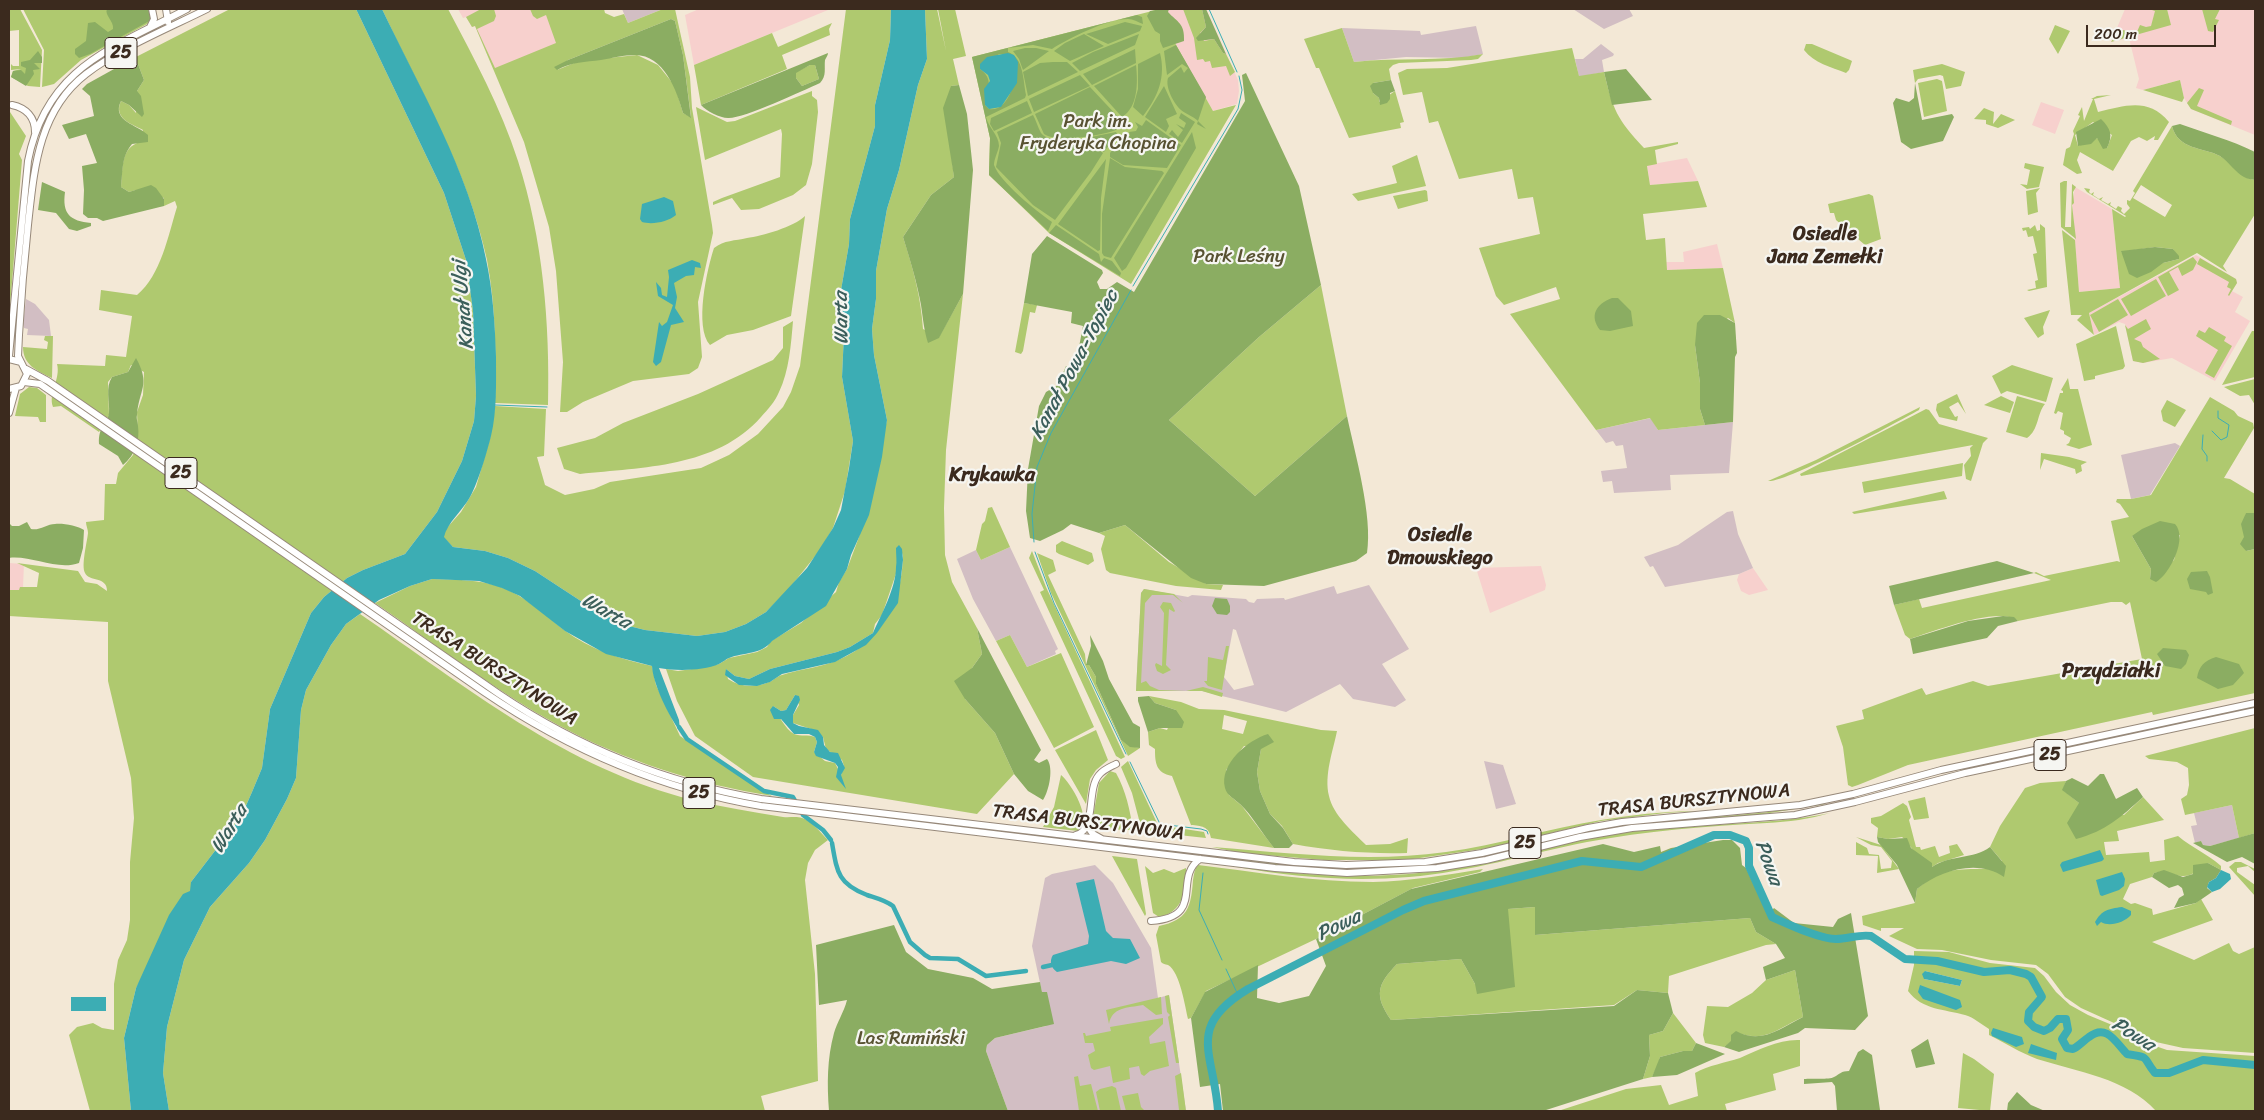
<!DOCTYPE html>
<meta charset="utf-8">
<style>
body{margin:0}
#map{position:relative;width:2264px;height:1120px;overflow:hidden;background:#f3e8d6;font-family:Sriracha,sans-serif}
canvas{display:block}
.frame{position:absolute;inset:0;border:10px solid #3b2a1e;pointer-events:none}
.scale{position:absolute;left:2086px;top:25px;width:130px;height:22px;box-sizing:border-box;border:2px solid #3b2a1e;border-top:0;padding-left:6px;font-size:15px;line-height:18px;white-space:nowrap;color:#3b2a1e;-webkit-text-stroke:4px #f6f6f2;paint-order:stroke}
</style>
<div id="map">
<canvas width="2264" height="1120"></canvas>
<div class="frame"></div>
<div class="scale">200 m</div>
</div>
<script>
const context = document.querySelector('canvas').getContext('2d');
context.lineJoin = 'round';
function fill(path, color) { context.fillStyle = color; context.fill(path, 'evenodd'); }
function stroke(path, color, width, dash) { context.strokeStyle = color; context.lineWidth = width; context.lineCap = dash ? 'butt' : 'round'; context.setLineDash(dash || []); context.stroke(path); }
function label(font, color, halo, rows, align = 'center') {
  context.font = font + ' Sriracha,sans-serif'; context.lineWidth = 4.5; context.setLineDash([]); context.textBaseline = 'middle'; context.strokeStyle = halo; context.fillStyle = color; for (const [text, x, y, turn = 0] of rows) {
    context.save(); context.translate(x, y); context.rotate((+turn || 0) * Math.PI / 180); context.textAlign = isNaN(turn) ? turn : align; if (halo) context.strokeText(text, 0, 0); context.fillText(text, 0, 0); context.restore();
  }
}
const built = new Path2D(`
 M458 9H547L562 44 495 71 475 26 472 27 466 17 463 18Z
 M699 9H828V10L694 65 685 15Z
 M1160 9H1206L1238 80 1239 91 1237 104 1213 111 1175 43Z
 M2125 9H2156L2168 13 2167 9H2255V135L2191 109 2184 98 2180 80 2143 90 2136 88 2139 79 2129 38 2111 42Z
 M2041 102 2064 110 2055 134 2032 125Z
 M1687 158 1698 181 1650 185 1647 165Z
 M2075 187 2112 209 2120 288 2079 292 2072 204Z
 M1717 244 1723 268 1667 270 1666 262H1684L1683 252Z
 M2196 255 2236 279 2237 283 2232 291 2243 297 2235 312 2250 321 2215 381 2172 358 2143 363 2133 361 2125 324 2119 322 2094 335 2089 313Z
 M9 563 24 564 23 587 19 590H9Z
 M1541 566 1546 585 1545 590 1490 613 1476 568Z
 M1753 568 1768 590 1749 595 1741 591 1737 580 1739 574Z`);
const industrial = new Path2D(`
 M622 9H663L628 23Z
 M1573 9H1629L1633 16 1604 29Z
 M1476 26 1483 54 1462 58 1406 57 1354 62 1342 28 1420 31 1421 35Z
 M1601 44 1614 54 1613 56 1602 60 1604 72 1579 77 1575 59H1583Z
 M26 299 35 304 49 320 51 336 27 335 28 329 24 328 23 324Z
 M1651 418 1658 430 1733 422 1729 473 1670 475 1671 490 1614 493 1612 481 1603 482 1601 471 1627 468 1623 445 1616 446 1613 441 1606 443 1596 430Z
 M2175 443 2180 446 2150 495 2131 499 2121 455Z
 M1733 511 1738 534 1753 568 1739 574 1665 587 1653 566 1650 567 1644 557 1678 545 1727 512Z
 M1010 547 1058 649 1055 651 1056 654 1027 667 1010 635 996 641 973 599 957 559 976 550 981 560Z
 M1369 585 1409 649 1382 664 1406 700 1395 707 1353 699 1340 684 1286 712 1202 691H1136L1141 593 1144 589 1188 597 1192 595 1246 599 1249 602 1254 603 1257 599 1284 598 1285 600 1334 586 1337 594ZM1233 629 1236 630 1254 685 1234 690 1224 677Z
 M1484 761 1503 765 1516 804 1496 809Z
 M2232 805 2239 838 2210 846 2203 845 2201 841 2195 843 2191 826 2197 825 2194 813Z
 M1095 865 1113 883 1151 948 1158 998 1169 995 1186 1111H1008L986 1051 987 1045 995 1038 1046 1026 1042 992 1032 946 1045 878 1052 874Z`);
const green = new Path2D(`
 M9 9H20L42 50 40 87 28 86 11 77 13 71 21 69 11 70V64L13 66H19V30L9 31Z
 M23 9H148L151 20 147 24 81 60 54 84 42 87 44 50Z
 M230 9H356L444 193 466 260 473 311 476 396 474 421 462 461 437 512 405 554 363 570 347 578 324 597 311 613 270 709 262 768 252 792 241 817 191 882V891L136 988 124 1038 131 1111H90L69 1035 77 1027 93 1023 102 1028 114 1030V984L118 960 127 940 130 920V862L134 818 131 778 108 681V622L9 616V590H19L20 587H37L39 573 17 563 78 571 85 582 97 584 107 591C107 576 89 582 85 573 81 565 87 543 88 533 88 529 86 526 86 522L104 520 105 484H116L118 473 133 455 138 439 137 412 143 395 144 372 131 365 128 372 112 377 108 382 109 415 99 432 61 406 53 407C48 393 61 379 57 364L105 366 106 355 126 357 132 316 99 310 101 290 137 295C161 275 168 236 177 207L175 201 164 206V198L136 190 129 192 121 187C123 169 120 148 140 142L143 130C131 124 113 118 121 101L129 105 136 113 137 91 144 80 138 64 132 59Z
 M382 9H448C474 58 501 108 518 161 543 239 550 324 548 405L495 403C496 355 496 308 487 260 468 171 420 91 382 9Z
 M481 9H494L496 16 494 21 477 29 495 68 556 43 546 15 537 19 533 16 530 9H604L605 13 614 17 624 14 628 23 663 9H675L690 77 692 108 712 225 713 233 698 302 702 357 698 368 689 374 633 381 583 402 567 412H560L563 362 556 271 549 227 524 142 475 26 472 27 466 17ZM671 19 675 21 683 55 691 117 683 113 675 86 658 65 637 55 579 61 557 70 568 60Z
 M846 9H891L890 40 875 105V126L850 219 849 244 841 290 844 333 842 377 853 441 845 491 833 528 820 550 788 590 766 612 746 624 725 632 697 636 645 630 625 625 593 609 535 571 508 558 485 551 453 547 443 537 445 530 461 512 476 487 490 438 495 406 546 409 544 456 537 457 545 485 565 495 594 489 610 482 701 468 729 455 758 434 783 407 791 392 800 366Z
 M925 9H937L946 51 938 9H955L966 56 953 59 959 85 951 86 950 143 954 177 931 195 903 237C913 268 921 297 923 329L939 337 963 294 946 450 944 508 945 555 952 582 977 628 982 654 972 668 965 699 995 733 1014 774 977 814 753 777 695 736 677 701 666 669 678 671 706 667 719 664 729 658 757 652 767 647 771 641 801 623 836 592 839 582 847 569 859 537 887 420 874 355 872 329 876 299V271L887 209 899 170 918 85 927 59ZM903 553C903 603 879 647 830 663 815 668 797 670 782 675 777 676 773 681 769 682 755 688 740 687 728 679L726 669 735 676 749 679 770 669 837 652 850 647 873 633 875 624 882 615ZM795 695 799 705 793 715V723L811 729 823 737 826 749 842 760 844 766 841 775 835 763 825 761 814 752 817 742 815 737C808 734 801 737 794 734 785 729 778 714 773 706L781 711 786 710Z
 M1160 9 1175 43 1213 111 1236 105 1131 284 1049 233 989 175 990 138 972 57Z
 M1183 9H1202L1206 27 1200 33 1204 41 1214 39 1223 53 1226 54 1235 72 1230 76 1226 66 1212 68 1210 61 1205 62 1203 59 1197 60 1194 38Z
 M2149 9H2167L2171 25 2111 42 2113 39 2117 38 2123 30 2136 34 2140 25 2146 27 2151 26 2155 11Z
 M2202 9H2220L2215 19 2219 20 2213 32 2208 31Z
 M832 23 829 29 830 35 782 55 787 69 701 105 694 65 772 33 778 47Z
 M2055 25 2070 31 2058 54 2049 39Z
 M1342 28 1354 62C1397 57 1441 62 1483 54L1478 59 1471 60 1399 63 1393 65 1389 69 1391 80 1373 83V93L1379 98V102L1395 91 1404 122 1400 123 1401 128 1349 138 1319 68H1316L1304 39Z
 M1806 44H1812L1850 60 1852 61 1849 70 1846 73C1831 67 1814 63 1804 50Z
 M1572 48 1579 76 1604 72C1613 110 1617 119 1644 148L1678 142V144L1655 150 1657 164 1647 166 1650 185 1698 181 1707 207 1643 214 1646 240 1665 238 1667 270 1723 268 1735 323 1728 318 1695 345 1700 383V409L1705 425 1658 430 1650 418 1596 430 1510 314 1560 299 1556 287 1504 305 1496 296 1479 248 1540 234 1533 197 1518 199 1512 169 1459 179 1438 121 1429 123 1422 92 1403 95 1398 73 1407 69 1447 68Z
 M1942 64 1965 72 1961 86 1946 89 1943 76 1940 75 1918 79 1915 83 1913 70Z
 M810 65H815L819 79 802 86 796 78V72Z
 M1937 79 1942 81 1947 111 1924 117 1918 83Z
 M2180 80 2184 98 2182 102 2143 90Z
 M2199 88 2204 90 2197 106 2232 121 2231 125 2191 109 2187 103Z
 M812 91V96L817 100 818 112 812 164 806 185 793 195 759 209 741 210 732 198 713 205V202L722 198 780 177 782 134 781 129 705 160 696 107 727 122 735 121Z
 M2111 95 2094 99 2098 112C2125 106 2148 97 2169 122L2158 140H2154L2155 136 2147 141 2139 137 2131 141 2113 171 2080 152 2077 160 2082 173 2077 174 2063 165 2066 149 2070 147 2074 134 2073 131 2080 116 2078 115 2082 107 2084 121 2093 99H2091L2097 96ZM2093 122 2112 135 2107 148 2097 138 2078 146 2075 135Z
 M1984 108 1994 112 1993 124 2001 114 2015 120 1998 128 1986 124V120L1974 119Z
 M10 112 26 136 19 154 22 160 9 319Z
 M2172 126C2178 150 2203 147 2220 156 2235 165 2237 176 2255 180V214L2223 266 2227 272 2197 253 2089 313 2094 335 2077 320 2082 315H2071L2062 230 2075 240 2079 292 2120 288 2112 209 2125 217 2126 216 2087 192 2084 188 2090 189 2089 192 2091 194 2094 192 2093 195 2099 199 2103 197 2101 200 2108 204 2111 202 2110 205 2116 209 2118 206 2122 208 2121 211 2124 214 2130 208 2127 204V200L2130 201 2135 193 2133 191ZM2141 185 2172 205 2165 217 2133 198ZM2155 247 2173 249 2179 259 2163 263 2121 252Z
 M1417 155 1426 186 1358 201 1352 194 1397 183 1392 166Z
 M2025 163 2044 167 2039 187 2027 189 2020 184 2027 185 2030 170 2024 168Z
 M2064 181H2067L2065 227H2071L2072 184 2076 187 2073 192 2074 203 2072 205 2076 239 2061 227 2060 183Z
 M2040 188 2036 193 2038 212 2028 215 2026 191Z
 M1425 190 1427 191 1428 201 1398 209 1393 196Z
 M1869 194 1873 196 1881 239 1865 245 1836 220 1834 213H1830L1828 204Z
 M805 216 791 316 753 330 727 335 710 345C694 327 707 269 714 248 724 240 735 241 747 238 762 236 794 227 805 216Z
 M2040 224 2045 228 2047 287 2029 291 2027 290 2036 288 2035 281 2038 280 2033 254 2037 253 2033 236 2028 237 2026 230 2023 231 2022 228 2029 227 2030 229 2035 225 2037 231 2040 230Z
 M2193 257 2197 262 2193 270 2182 276 2178 267 2169 272 2179 290 2168 296 2158 277Z
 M2200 258 2236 279 2237 283 2229 296 2228 295 2231 289 2227 287 2229 282 2197 264Z
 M2156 279 2166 296 2131 316 2121 299Z
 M1321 285 1347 416 1255 496 1169 420 1259 337Z
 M2118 299 2128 315 2099 332 2090 315Z
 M1024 303 1037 305 1035 313 1030 312 1023 351 1021 354 1015 352Z
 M2050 310 2043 327 2044 334 2038 338 2024 318Z
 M2146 319 2151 329 2134 339 2141 342 2143 347 2160 359 2143 363 2133 361 2125 325 2128 329Z
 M793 321C791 345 789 371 779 392 775 402 768 409 761 417 716 468 643 467 580 474L564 469 557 448 595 438 623 423 698 394 773 360 783 348V327Z
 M2116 326 2125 366 2123 369 2095 376V379L2084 381 2076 344Z
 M2209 327 2226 337 2224 341 2232 346 2214 378 2205 373 2218 350 2196 336 2199 330 2205 333Z
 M2252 331H2255V377L2222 385Z
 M45 336H53L52 378C37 371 23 365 23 347L47 349 48 342 44 340Z
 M2012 365 2053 378 2046 402 2007 391 2001 394 1992 376Z
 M2068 378 2070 389H2078L2092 445 2079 449 2066 445 2069 443 2071 438 2064 434V431L2060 429 2063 413 2058 411 2056 414 2054 413 2060 393H2063V391L2061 390Z
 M2255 379V405L2249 395 2240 396 2224 387Z
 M29 387 37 388 46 395V422H40L38 417 15 416 20 394Z
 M1957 394 1966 414 1958 402 1949 407 1955 417 1958 416 1957 421 1939 417 1936 410 1937 404Z
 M2001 396 2014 402 2010 413 1984 405Z
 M2017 396 2045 404C2037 413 2039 430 2027 438L2006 432Z
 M2210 397 2234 411 2238 416 2253 423 2254 428 2224 478 2230 479 2255 494V513H2246L2244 537 2246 551 2255 549V693L2153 715 2152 712 1908 765 1858 785 1852 787 1848 785 1843 747 1836 726 1864 719 1862 710 1922 688 1926 695 1973 681 1988 686 2142 659 2130 602 2126 605 2122 602H2111L2018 621C2000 605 1932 632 1910 639L1905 635 1894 605 1919 599 1922 608 2051 580 2034 573 2036 572 2044 576 2117 561 2120 562 2111 521 2129 517 2120 504 2116 502 2117 499H2131L2151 495ZM2180 535 2174 560 2150 579 2151 569 2132 536Z
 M2167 400 2186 410 2175 427 2163 421 2161 411Z
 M1920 407 1919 410C1895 423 1787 483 1768 481L1816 460Z
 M1926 409 1929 410 1939 424 1988 438 1983 443 1971 481 1966 479 1964 465 1971 456 1970 448 1973 445 1801 476 1800 474Z
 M2041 453 2069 457 2087 462 2081 465 2082 471 2076 474 2075 469 2044 459 2040 470Z
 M1963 463 1962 476 1864 493 1862 482Z
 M1944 491 1947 499 1854 514 1852 512Z
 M992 507 1010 547 981 560 976 550 982 524 985 521 988 508Z
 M1125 525 1169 562 1206 584 1223 585 1221 590 1176 586 1110 573 1106 570 1101 549 1105 536 1099 533Z
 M1062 541 1092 553 1094 561 1088 565 1059 554 1056 552V545Z
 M1032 551 1046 587 1125 757 1121 759 1116 756 1040 592 1044 590 1029 558Z
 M1037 553 1053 560 1056 571 1048 575 1085 654 1086 664 1089 665 1096 677V684L1121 740 1130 746 1140 748 1128 756 1051 593Z
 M432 579C456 580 478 579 501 587 525 596 544 614 564 630 591 650 620 659 652 666L656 685 680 736 759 789 772 796C697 784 625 761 558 725 494 690 435 644 375 603L410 586Z
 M1144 589 1174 594 1183 603 1173 595H1152L1145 603 1141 683 1146 681 1150 686 1159 690 1186 691 1203 687 1223 693 1222 697 1202 691H1136L1141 593Z
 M1163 602 1171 603 1175 611 1174 612 1169 609 1166 665 1171 670 1163 674 1157 671 1155 665 1156 663 1162 666 1164 613 1160 607Z
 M360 614C465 686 567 769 693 800 722 807 753 812 783 817 789 818 796 816 802 818 811 820 821 833 828 840L815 850 808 863 805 880 815 974 818 1081 761 1096 765 1111H169L163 1073 167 1027 184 960 210 907 249 863 265 840 287 799 296 778 301 710 306 690 331 645 346 624Z
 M1010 635 1027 667 1061 653 1094 727 1054 748 996 641Z
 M1226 646H1229L1222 690 1208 686 1204 681H1207L1208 657 1223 660Z
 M1149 696 1181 702 1199 709 1224 710 1321 730 1337 731C1333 751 1324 775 1329 796 1333 815 1353 832 1366 845L1390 844 1408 838 1407 853C1368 854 1332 851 1293 844L1282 826 1270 814 1260 791 1257 772 1261 749 1244 746 1226 770 1229 795 1242 806 1274 848 1211 838C1209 826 1201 826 1191 825L1172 776C1156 773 1155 763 1155 749L1149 745 1148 732 1160 728 1167 730 1176 710 1155 703ZM1224 715 1247 721 1243 734 1222 729Z
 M2255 728V833L2239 838 2232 805 2185 815 2181 799 2187 795 2189 785 2188 768 2177 762 2149 759 2145 756Z
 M1096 730 1108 760 1096 770 1090 779 1086 804 1055 750Z
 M1128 761 1158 825 1204 832 1206 838 1142 831 1132 793 1121 767Z
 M1110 771 1116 773C1126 791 1130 810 1133 830L1098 829 1092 823 1099 783Z
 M1061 775C1071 783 1094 821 1078 831L1043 827 1054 807Z
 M2066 781 2063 790 2079 803 2124 815 2143 797 2164 820 2117 831 2119 841 2104 842 2106 855 2149 852 2150 862 2165 860 2164 840 2178 836C2192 848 2208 854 2221 866V870L2208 863C2201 868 2192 877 2182 876 2170 875 2169 869 2154 873L2152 877 2130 884 2123 899 2131 904 2135 903 2152 909 2153 915 2196 903 2201 899 2213 920 2152 942 2194 960 2229 943 2233 951 2239 954 2255 947V1053L2183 1048 2156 1042 2081 1008 2065 997 2048 974 2036 965 1991 960 1942 950 1917 949 1889 936 1904 928H1881V931L1863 925 1862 916 1915 903 1917 889C1937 872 1949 869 1976 869 1983 869 1988 868 1995 871L2002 861 1990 847 2000 826 2025 788 2040 783Z
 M1925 797 1929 818 1914 820 1908 801Z
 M1903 803 1907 806 1911 817 1909 820 1916 847H1920L1921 850 1935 846 1939 857 1950 853 1949 846 1957 844 1964 855 1938 863 1932 867C1928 858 1919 857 1913 850 1909 845 1908 842 1902 837L1888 839 1877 837 1878 828 1871 823V818L1881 816Z
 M1826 804 1745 817 1626 826 1574 836 1489 857 1436 865 1348 870 1298 868 1145 850V847C1243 859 1340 875 1439 863 1488 857 1534 842 1583 832 1641 820 1700 819 1759 813 1781 811 1806 803 1826 804Z
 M1688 811H1696L1665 813 1601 821 1489 848 1406 860H1324L1241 853 1212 847C1290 853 1367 863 1446 852 1499 845 1549 828 1601 820 1630 815 1659 812 1688 811Z
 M1830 813C1810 819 1788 822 1767 823 1706 826 1646 831 1587 842 1527 854 1470 872 1409 877 1350 882 1294 877 1236 867 1260 867 1284 872 1308 874 1335 876 1363 877 1391 875 1472 872 1547 844 1626 832 1694 822 1762 827 1830 813Z
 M1856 837 1881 845 1899 869 1877 873 1878 856 1856 855V842L1867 848 1869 854 1879 855 1881 869 1891 868 1892 861 1881 847 1871 845Z
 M1112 856 1137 859 1146 914 1145 916Z
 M2235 862H2241L2255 869V872L2248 866 2237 868V872L2255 885V896L2229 867Z
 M1198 865C1256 872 1313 882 1373 882 1410 881 1446 875 1483 869L1480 872 1413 888 1316 939 1206 991 1191 1018 1188 1019C1185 1006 1180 972 1168 965 1165 964 1163 964 1161 962L1156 935 1159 926C1188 920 1191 907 1193 880 1194 875 1194 870 1198 865Z
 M1145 866 1153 873 1164 869 1174 873 1186 868C1187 889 1183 913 1159 917L1153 913Z
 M1535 907V935L1750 918 1756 932 1776 944 1766 945 1669 976 1668 993 1637 990 1614 1005 1391 1020C1374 995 1377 985 1397 964L1461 959 1475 984 1508 909Z
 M1914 951 1949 952 1990 963 2035 968 2044 976 2056 992 2070 1005 2088 1015 2117 1027 2135 1039 2167 1050 2255 1056V1111H2156C2126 1078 2078 1072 2037 1059 2021 1053 2005 1043 1989 1035V1029C1981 1024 1973 1017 1965 1015 1944 1009 1922 1010 1908 991L1914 965ZM1925 971 1962 980 1960 986 1924 979Z
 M1795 970 1803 1017C1782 1026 1767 1042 1742 1034L1724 1047 1705 1043 1703 1035 1707 1006 1728 1007 1752 993 1766 980Z
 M1169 995 1179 1063H1176L1168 1017 1170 1015 1167 1012 1165 996Z
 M1161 997 1162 1014 1156 1015 1143 1005C1127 1008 1112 1007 1109 1024L1106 1010Z
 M1673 1013 1696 1043 1692 1051H1683L1660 1057 1658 1065 1652 1077 1643 1079 1650 1056 1649 1035 1663 1031Z
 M1163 1018V1024L1149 1037 1150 1044 1165 1041 1169 1066 1150 1071 1144 1076 1141 1074 1139 1066 1129 1068 1130 1079 1113 1083 1110 1066 1094 1070 1091 1068 1088 1055 1095 1051 1093 1043H1085L1083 1033H1085L1086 1036 1111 1031 1110 1027Z
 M1800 1040V1066L1773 1074 1776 1090 1725 1104 1727 1111H1558L1626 1089 1661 1085 1669 1105 1698 1096 1695 1073C1709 1065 1725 1063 1740 1058 1758 1050 1779 1039 1800 1040Z
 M1963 1053 1974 1059 1994 1074 1990 1111 1958 1108Z
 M1181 1073 1186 1111 1179 1110 1175 1076Z
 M1078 1076 1080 1086 1091 1084 1098 1111H1079L1074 1077Z
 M1112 1086 1116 1088 1121 1111H1100L1096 1092 1100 1089Z
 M1138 1093 1141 1107 1145 1111H1126L1122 1096Z`);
const forest = new Path2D(`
 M107 9H148L151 15V20L90 54 79 58 75 54V49L86 41 88 23 95 22 108 32 113 29C114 21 104 15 107 9Z
 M1161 9H1169L1168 12C1177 22 1185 23 1184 41L1163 48 1160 41V34L1155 31 1147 16 1150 11Z
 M1202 9H1206L1226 54 1223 53 1214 39 1198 41 1196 38 1206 27Z
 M1137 15 1142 17 1143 24C1138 22 1133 19 1128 19 1107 19 1069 38 1052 49L1033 45 1008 48V52C1024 58 1023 80 1026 95L1025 98 986 117C988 127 999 135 999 146 998 152 994 159 994 165 1000 182 1036 211 1052 222L1048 231 989 175 990 138 972 57ZM999 54H1003L1017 67C1015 81 1009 112 989 109L985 105C988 90 994 79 980 69Z
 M671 19 675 21 683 55 691 118 683 113C677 91 664 55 635 55 624 55 612 58 601 60 585 62 572 62 557 70L554 67 568 60Z
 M1125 22 1142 26 1140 31 1108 44 1086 34Z
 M1084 34 1104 46 1070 61 1054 51 1065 43Z
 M1139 34 1135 45 1080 71 1072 63 1093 52Z
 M1176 45 1206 97 1198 121 1206 129 1197 124 1198 121C1193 116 1186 114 1181 110 1174 104 1165 87 1168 78L1181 67 1184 73 1188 68 1182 64 1167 75 1164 51Z
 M1025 48H1036L1049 51 1023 70 1019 59 1013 51Z
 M1135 49 1136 63 1092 85 1083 74Z
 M38 51 42 57V63H34L40 69 33 70 34 74 26 86 11 77 13 71 21 70 25 74 26 68 21 66V62L30 60Z
 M828 53C828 55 826 58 825 60 824 68 827 76 820 83 802 91 743 119 728 118 720 118 706 111 701 105ZM810 65H815L819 79 802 86 796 78V73Z
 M1160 53C1166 77 1158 97 1143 116L1133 107 1138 89V64Z
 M132 59 138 64 144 80 137 91 141 96 144 114 142 117 129 105 121 101C111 121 138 125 148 135V142L132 144C121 157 123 171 121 187L129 192 151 185 156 188 164 199V206L103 221 97 218H88L83 214 84 190 82 166 97 163 86 134 69 139 62 125 94 116 90 96 82 89 87 84Z
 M1053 62H1067L1078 72 1028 96 1023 72 1040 63Z
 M1136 65C1138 83 1138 107 1122 117L1094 86Z
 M1626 69 1652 100 1612 105 1604 72Z
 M1246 73 1299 186 1321 285 1259 337 1169 420 1255 496 1347 416C1355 454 1373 516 1367 553L1356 561 1264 586 1206 584 1191 578 1125 525 1099 533 1071 524 1063 530 1040 541 1030 538 1026 511 1028 469 1039 406 1046 392 1058 385 1066 366 1075 368 1083 326 1071 323 1072 312 1024 303 1032 254 1047 236 1102 270 1103 273 1097 282 1100 289H1107L1117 282 1134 292 1245 101 1242 75Z
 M1080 75 1090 86 1034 112 1029 99Z
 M1391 80 1395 91 1390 93V99L1387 103 1380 105 1379 98 1373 93 1370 86 1373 83Z
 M1915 83 1922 120 1952 114 1954 117 1943 141 1911 149 1901 142 1893 103 1896 98 1909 102 1914 98Z
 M959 85 967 114 973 170 963 294 939 338 928 343C924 330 923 319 921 305 917 282 910 260 903 237L931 195 954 177 943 108 951 86Z
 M1164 86 1177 114 1166 119 1169 126 1166 132 1145 117Z
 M1090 87 1120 119 1116 130C1100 136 1057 143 1044 134L1035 114Z
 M1027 101 1032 113 994 131 990 124 991 118Z
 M1181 113 1195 122 1182 143 1169 134 1172 130 1178 137 1183 130 1176 124 1184 128 1186 123 1179 118Z
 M1033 115C1036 120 1038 128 1041 133 1051 145 1072 138 1084 139L1103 153 1091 172 1055 220 1033 205 996 167 1001 143 997 132Z
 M2101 119C2111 129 2113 135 2107 148L2103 149 2097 138 2091 144 2078 146 2076 132Z
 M1146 120 1181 145 1167 168 1123 165 1110 157V153L1124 135 1130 136 1129 132 1136 131 1138 127 1135 122 1142 126Z
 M2180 124C2205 133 2231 140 2255 152V180C2252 179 2247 179 2244 177 2235 172 2229 162 2220 156 2203 147 2178 150 2172 126Z
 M1116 132 1117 134 1104 152 1086 138Z
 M1192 132 1196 148 1126 268 1122 271 1114 258Z
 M1110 158 1125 167 1162 171 1164 173 1111 258 1104 256 1102 253V214Z
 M1106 159 1101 198 1100 250 1098 251 1058 224Z
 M42 182 65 192C62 214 70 221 91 223V226L77 231 69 229 56 213 38 210Z
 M1056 225 1099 254 1101 262 1104 258 1112 261 1121 273 1120 276 1049 233Z
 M2155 247 2173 249 2179 256V259L2163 263 2151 272 2137 278 2129 274 2121 251Z
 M1612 298H1618L1631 311 1633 326 1610 331 1600 330C1589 316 1596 304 1612 298Z
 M1704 315H1720L1735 323 1737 353 1735 357 1733 422 1705 425 1700 409V383L1695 345 1697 323Z
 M136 358C151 385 139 389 137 415 136 419 138 422 138 426 140 441 135 455 123 465L118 456 99 444C98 426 107 425 109 413 110 401 105 388 112 377L128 372Z
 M2246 513H2255V549L2246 551 2240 544 2244 537 2241 524Z
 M2160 521 2175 524C2188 538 2170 574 2156 582L2150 579 2151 569 2132 536 2142 529Z
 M27 522 31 529C39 531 47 524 55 524 63 523 78 526 84 530L83 548 79 563C57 571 31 555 9 558V523L12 526H19Z
 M1997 561 2034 573 1894 605 1889 586Z
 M2207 571 2210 577 2213 593 2208 595 2206 592 2190 589 2187 579 2191 572Z
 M1215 598 1227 599 1230 606V612L1227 615 1217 614 1212 606Z
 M2003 616 2014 617 2018 621 1998 626 1987 638 1913 654 1910 639 1968 621Z
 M977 628 1041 750 1034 760 1039 763 1047 759C1054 768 1049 791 1043 800L1028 791 1014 774 995 733 965 699 954 681 972 668 982 654Z
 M1090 635 1103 661 1109 679 1133 723 1140 727V748L1130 747 1121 740 1096 684V677L1089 665H1086L1091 646Z
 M2163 648 2186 650 2189 655 2186 664 2181 669 2165 666 2157 654Z
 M2216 657 2239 664 2244 673 2233 685 2218 689 2197 678C2199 666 2204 661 2216 657Z
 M1149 696 1155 703 1176 710 1184 722 1182 728H1160L1148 732 1138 701V697Z
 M1268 734 1274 742 1261 749 1257 772 1260 791 1270 814 1283 828 1293 844 1289 848H1274C1264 836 1251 814 1241 805 1235 799 1227 796 1225 788 1219 764 1248 740 1268 734Z
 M2100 774H2104L2116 799 2137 788 2143 797C2121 817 2106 831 2076 839L2067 823 2079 803 2062 790 2066 781 2072 778 2088 786Z
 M2255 833V864L2242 857 2227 862 2193 843 2201 841 2203 845 2210 846Z
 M1877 837 1888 839 1907 838 1911 848 1932 863V867C1951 854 1973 860 1990 847L2006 866 2004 877C1978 859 1941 870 1917 889L1915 903 1897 865 1878 842Z
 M1723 840H1732L1740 848 1742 865 1746 868 1768 915 1774 908 1794 923 1833 927 1838 919 1851 913 1868 1016 1855 1030 1805 1028 1798 1033 1739 1052 1724 1047 1731 1041V1035L1736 1031C1762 1045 1780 1028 1803 1017L1795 970 1766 980 1763 967 1785 958 1776 944 1756 932 1750 918 1535 935V907L1508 909 1515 987 1477 994 1475 984 1461 959 1397 964C1377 985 1374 995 1391 1020L1614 1006 1637 990 1668 993 1673 1013 1663 1031 1649 1035 1650 1056 1643 1079 1543 1111H1223L1220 1084 1200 1087 1191 1018 1205 992 1258 965 1257 998 1279 1003 1309 996 1326 966 1316 939 1411 889 1603 844 1634 852 1660 846 1661 852 1671 848Z
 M2208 863 2221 870 2216 878 2209 882 2207 888 2212 892 2196 903 2174 908 2179 898 2184 895 2182 888 2178 885 2169 888 2152 877 2154 873 2164 870 2183 877 2193 874V865Z
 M894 925 906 952 928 969 973 978 992 989 1040 982 1042 992H1047L1054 1024 995 1038 987 1045 986 1051 1008 1111H829C827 1084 827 1059 834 1033 837 1022 844 1012 847 1000L819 1005 816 945Z
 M1928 1039 1935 1064 1916 1068 1911 1050Z
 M1696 1043 1725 1054 1677 1075 1652 1077 1660 1057 1683 1051H1692Z
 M1863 1049 1872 1055 1880 1110 1883 1111H1837L1835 1086 1832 1082 1804 1084V1079C1812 1078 1829 1080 1834 1077 1840 1074 1841 1071 1849 1071L1858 1052Z
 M2017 1092 2031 1105 2045 1111H2007L2008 1103Z`);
const water = new Path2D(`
 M356 9H382C420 89 469 171 486 259 493 292 495 324 496 357 496 383 497 411 491 436 487 452 478 483 470 497 463 510 447 523 444 537L453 547 485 551 508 558 535 571 593 609 625 625 645 630 697 636 725 632 746 624 766 612 807 568 833 528 841 510 849 468 853 441 842 377 844 333 841 290 849 244 850 219 875 126V105L890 40 891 9H925L927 59 918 85 899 170 887 209 876 271V299L872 329 874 355 887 420 882 457 869 515 851 555 847 569 826 606 772 641C761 655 744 652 729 658 726 659 723 662 719 664 703 671 675 671 659 668L679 720 680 731C669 717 653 684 652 666L606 654 565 631 520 596 502 588 479 581 432 579 410 586 379 600 346 624 331 645 306 690 301 710 296 778 287 799 265 840 249 863 210 907 184 960 167 1027 163 1073 169 1111H131L124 1038 136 988 169 915 183 894 190 891 191 882 241 817 252 792 262 768 270 709 311 613 324 597 347 578 363 570 405 554 437 512 462 461 474 421 476 396 473 311 466 260 444 193Z
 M1008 53 1014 55 1018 62 1017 83 1001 107 989 109 985 105 984 89 990 81 988 75 980 69V64L987 57Z
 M664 197 673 201 676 215C668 222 652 225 642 222L640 219 642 204Z
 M692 260 700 263 701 268 695 267 694 275 686 276 674 283 677 297 675 308 684 322 671 325 661 362 656 366 653 362 659 322 662 326 667 322 673 305 658 296 656 282 661 288 662 295 667 297 669 277 668 270Z
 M899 545 902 549 903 560 898 603 877 633 866 645 835 662 782 674 770 682 757 686 739 685 725 675 726 669 735 676 749 679 770 669 837 652 850 647 873 633C881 615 896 588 896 567 897 562 896 555 896 548Z
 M795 695 799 696 800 700 793 715V723L799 726 818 730 823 737 824 745 830 752 838 753 845 768 841 775 846 789 836 777 838 767 835 763 816 756 814 752 817 742 815 737 809 734H794L781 719H774L770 710 773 706 781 711 786 710Z
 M2100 850 2104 859 2102 861 2063 872 2060 865 2062 862Z
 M2221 870 2230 874 2231 879 2220 889 2212 892 2207 887 2209 882 2216 878Z
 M2122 872 2125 879 2124 886 2119 890 2102 896 2100 895 2096 880Z
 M1094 879 1106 931 1113 938 1130 939 1140 958 1126 964 1111 961 1057 972C1051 968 1049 961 1053 955L1088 944 1089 936 1076 883Z
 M2122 907 2131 911V915C2124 923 2109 927 2101 922L2097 926 2095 922C2102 910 2108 909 2122 907Z
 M1925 971 1962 980 1960 986 1924 979 1922 974Z
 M1920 985 1960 1000 1962 1007 1956 1010 1923 999 1918 992Z
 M71 997H106V1011H71Z
 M1993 1028 2022 1037 2024 1044 2016 1047 1992 1036 1991 1033Z
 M2031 1044 2057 1053 2056 1060 2028 1053Z`);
const stream = new Path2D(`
 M1209 9 1237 72
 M1133 286 1238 109 1242 90 1239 76
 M495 405 547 407
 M2212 431 2221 440 2227 437 2229 425 2218 418V411
 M2203 435 2202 449 2207 456V461
 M1034 542 1032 514 1037 467 1051 433 1131 290
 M1035 552 1054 603 1126 754
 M1130 762 1160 824 1201 829 1207 831 1208 834
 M1203 873 1199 910 1222 960
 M1226 969 1238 995`);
const canal = new Path2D(`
 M679 727 687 739 764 791 793 797 803 815 823 830 831 840
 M832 843C837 872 838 884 867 895 876 898 885 900 893 906L910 942 925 955 930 958 958 959 986 976 1026 971
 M1043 967 1052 965`);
const river = new Path2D(`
 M1218 1111C1214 1053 1185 1027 1248 989L1403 910 1424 901 1582 861 1641 867 1714 835H1730L1746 841 1749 848V866L1772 917C1788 924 1819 939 1836 939 1848 939 1859 934 1871 936L1905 959 1937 961 1984 972 2010 970 2026 974 2031 977 2042 997 2029 1012 2028 1021 2034 1027 2044 1031 2050 1028 2058 1019H2066L2068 1030 2062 1039 2067 1048 2073 1049C2079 1046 2083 1041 2089 1037 2107 1023 2116 1043 2127 1054 2152 1058 2141 1056 2155 1073H2169L2203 1060 2255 1065`);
const major = new Path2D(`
 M166 9 168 22
 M150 27 154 19 152 9
 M12 105C26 108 35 117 35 132
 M9 356 28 161C46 67 113 48 187 9
 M9 359 21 362 27 374 21 386 9 389
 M21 362 18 356 19 335C21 299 24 262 28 225 34 170 38 111 86 74 120 48 169 28 207 9
 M26 369 48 381 499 694C579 748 667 783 761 799L1294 862 1346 865 1425 862 1482 853 1588 828 1622 822 1800 805 1853 794 1941 770 2255 703
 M24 382 40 384 484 692C568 749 660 789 761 806L1275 868 1347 873 1437 868 1486 860 1580 837 1632 828 1795 815 1855 802 1965 773 2255 711
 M9 413 16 388
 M1088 827 1093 834 1102 839
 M1076 835C1097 830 1086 790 1099 775 1104 769 1110 767 1116 764
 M1151 921C1207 917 1172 878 1200 859`);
const shields = [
 [121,53,32],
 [181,473,32],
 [2050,755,32],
 [699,793,32],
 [1525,843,32]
];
const shieldNames = [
 ["25",121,53],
 ["25",181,473],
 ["25",2050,755],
 ["25",699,793],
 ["25",1525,843]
];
const parkNames = [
 ["Park im.",1098,122],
 ["Fryderyka Chopina",1098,144],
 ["Park Leśny",1239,257],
 ["Las Rumiński",911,1039]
];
const streetNames = [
 ["TRASA BURSZTYNOWA",494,669,33],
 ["TRASA BURSZTYNOWA",1694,801,-6],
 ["TRASA BURSZTYNOWA",1088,823,7]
];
const neighbourhoodNames = [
 ["Osiedle",1825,235],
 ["Jana Zemełki",1825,258],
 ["Krykawka",992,476],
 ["Osiedle",1440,536],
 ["Dmowskiego",1440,559],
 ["Przydziałki",2111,672]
];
const waterNames = [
 ["Kanał Ulgi",464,305,-95],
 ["Warta",842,318,-91],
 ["Kanał Powa-Topiec",1075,365,-62],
 ["Warta",606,612,29],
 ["Warta",230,829,-59],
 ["Powa",1768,863,70],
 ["Powa",1339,926,-26],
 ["Powa",2133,1035,32]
];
fill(built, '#f7d0cd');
fill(industrial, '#d2bec3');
fill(green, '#afc96f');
fill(forest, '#8bad62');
fill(water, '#3cadb4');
stroke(stream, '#3cadb4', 1);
stroke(canal, '#3cadb4', 4.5);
stroke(river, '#3cadb4', 8);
stroke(major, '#97897a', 8);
stroke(major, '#fff', 6);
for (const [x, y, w] of shields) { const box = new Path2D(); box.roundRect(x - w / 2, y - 15.5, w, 31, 4); context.fillStyle = '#f6f6f2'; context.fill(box); stroke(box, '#3b2a1e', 1); }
label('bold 18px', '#3b2a1e', null, shieldNames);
label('19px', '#585232', '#f6f6f2', parkNames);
label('19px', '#3b2a1e', '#f6f6f2', streetNames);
label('bold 20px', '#3b2a1e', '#f6f6f2', neighbourhoodNames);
label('italic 20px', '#3b5e5a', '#f6f6f2', waterNames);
</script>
